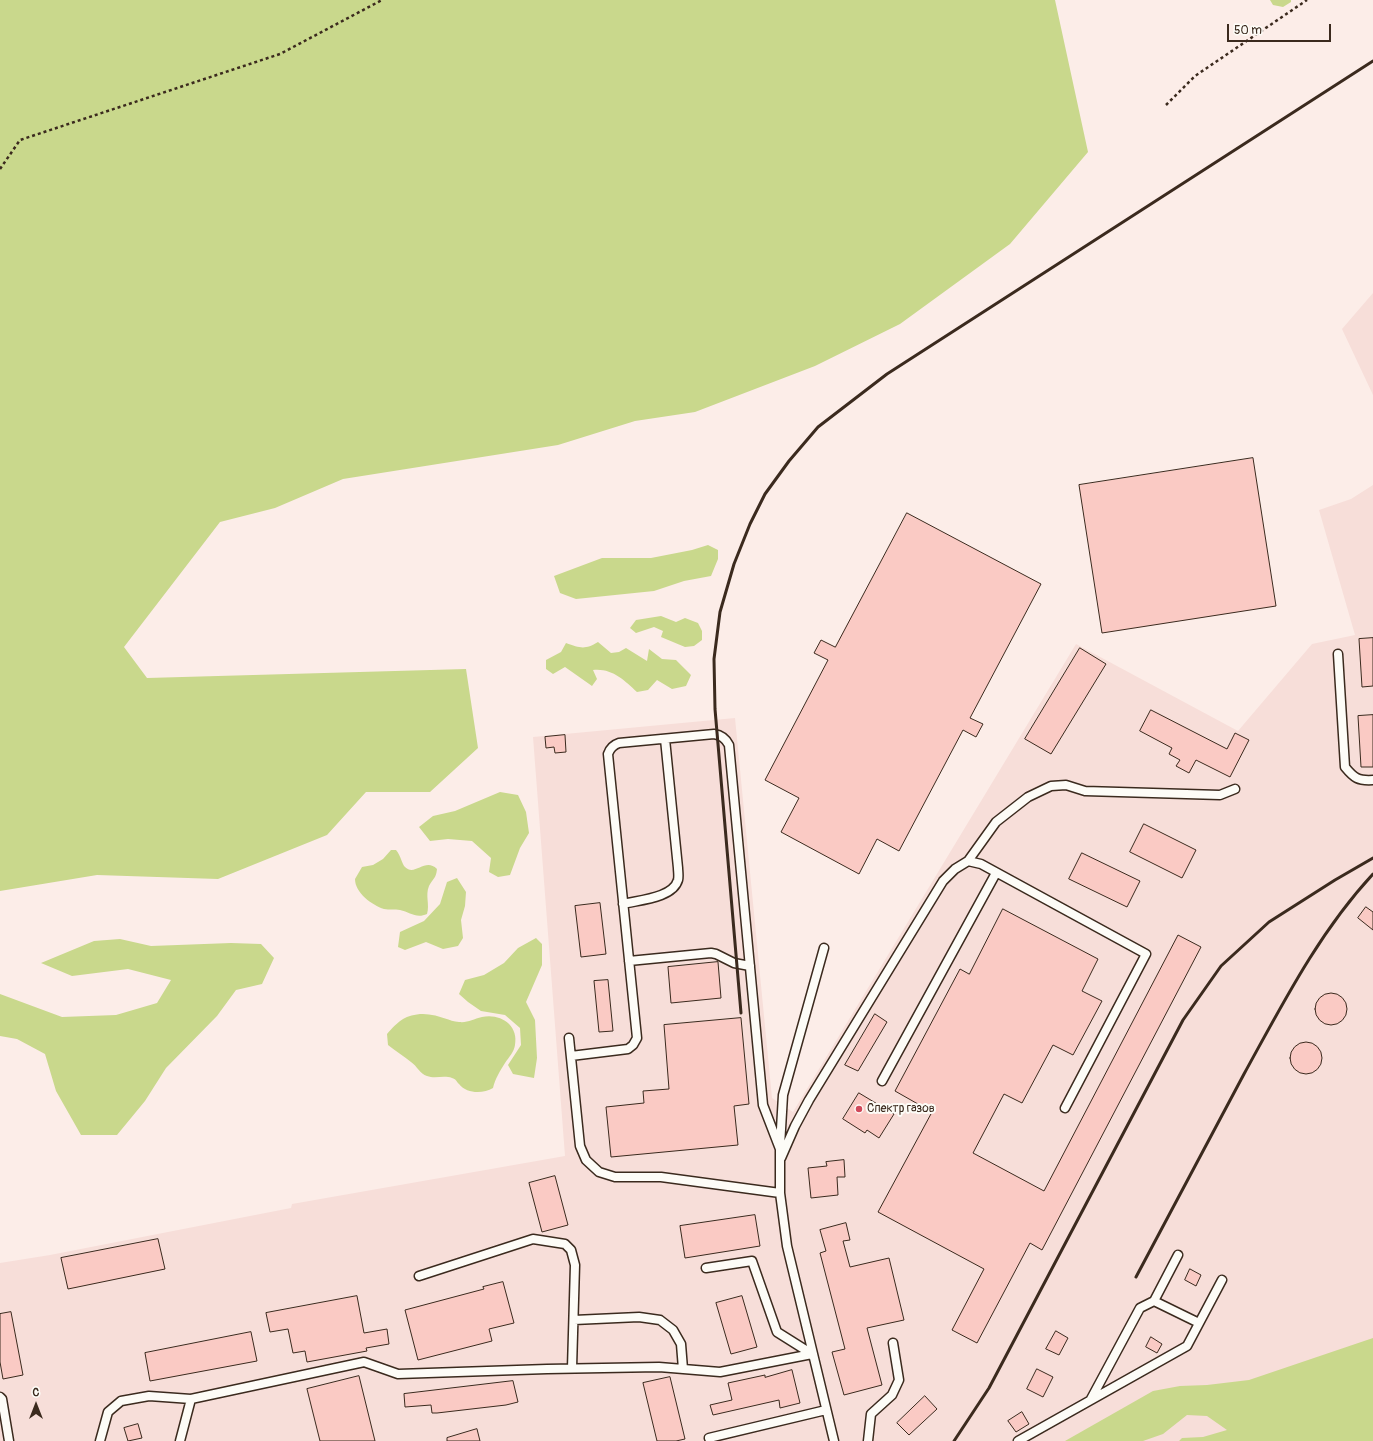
<!DOCTYPE html>
<meta charset="utf-8">
<style>
body{margin:0}
#map{position:relative;width:1373px;height:1441px;overflow:hidden;background:#fcede8;font-family:Pangolin,sans-serif}
canvas{display:block}
.north{position:absolute;left:16px;top:1385px;width:40px;height:40px;-webkit-text-stroke:3px #fdfcf7;paint-order:stroke;rotate:0deg;font-size:11px;font-weight:700;line-height:16px;text-align:center;color:#3b2a1e}
.north::after{content:'';display:block;margin:auto;width:14px;height:18px;background:#3b2a1e;clip-path:polygon(50% 0,100% 100%,50% 72%,0 100%)}
.scale{position:absolute;left:1227px;top:24px;width:104px;height:18px;box-sizing:border-box;border:2px solid #3b2a1e;border-top:0;padding-left:5px;font-size:12px;line-height:14px;white-space:nowrap;color:#3b2a1e;-webkit-text-stroke:3px #fdfcf7;paint-order:stroke}
</style>
<div id="map">
<canvas width="1373" height="1441"></canvas>
<div class="north">С</div>
<div class="scale">50 m</div>
</div>
<script>
const context = document.querySelector('canvas').getContext('2d');
context.lineJoin = 'round';
function fill(path, color) { context.fillStyle = color; context.fill(path, 'evenodd'); }
function stroke(path, color, width, dash) { context.strokeStyle = color; context.lineWidth = width; context.lineCap = dash ? 'butt' : 'round'; context.setLineDash(dash || []); context.stroke(path); }
function label(font, color, halo, rows, align = 'center') {
  context.font = font + ' Pangolin,sans-serif'; context.lineWidth = 4; context.setLineDash([]); context.textBaseline = 'middle'; context.strokeStyle = halo; context.fillStyle = color; for (const [text, x, y, turn = 0] of rows) {
    context.save(); context.translate(x, y); context.rotate((+turn || 0) * Math.PI / 180); context.textAlign = isNaN(turn) ? turn : align; if (halo) context.strokeText(text, 0, 0); context.fillText(text, 0, 0); context.restore();
  }
}
const built = new Path2D(`
 M1373 293V395L1342 329Z
 M1373 485V1441H0V1263L50 1255 291 1208 292 1204 565 1156 533 737 735 718 772 1098 793 1112 1076 644 1238 731 1312 644 1355 635 1319 510 1351 499Z`);
const green = new Path2D(`
 M0 0H1055L1088 152 1010 244 900 324 815 366 695 412 635 421 558 445 343 479 275 508 220 522 124 647 147 678 466 669 478 748 430 792H366L327 835 218 879 97 875 0 891Z
 M1270 0H1291V2L1283 7 1273 5Z
 M708 545 718 550V559L711 576 684 581 654 591 576 599 560 593 554 576 602 558H651L692 550Z
 M661 616 676 622 685 618 698 623 702 631V640L694 646 685 647 661 637 663 631 654 627 636 633 630 628 636 620Z
 M598 642 611 653 619 652 626 648 647 661 649 649 662 659 676 660 691 675 686 686 672 689 657 680 648 690 637 692C624 680 612 668 593 670L597 679 592 686 565 667 553 674 546 669V660L561 652 566 643C580 648 585 650 598 642Z
 M500 792 518 795 526 812 529 833 520 848 510 875 498 877 489 872 491 858 472 841 448 839 430 841 419 827 433 816 455 811Z
 M391 850H396C401 856 402 864 405 867 415 877 425 857 437 869 436 879 433 878 429 886 425 895 430 905 427 914 416 919 410 912 400 910 395 909 389 910 384 909 372 905 355 893 355 879L362 867 373 865 383 859Z
 M457 878 466 892 465 906 461 920 463 938 458 946 443 949 426 942 405 950 398 947 400 932 424 921 440 904 447 882Z
 M536 938 542 944V965L526 1002 535 1020 537 1058 534 1078 513 1074 508 1065 521 1045 520 1028 505 1015 481 1011 468 1002 459 994 465 980 484 975 504 963 518 948Z
 M120 939 151 946 231 943 261 944 274 958 262 984 236 990 217 1016 166 1068 145 1101 117 1135H81L56 1091 45 1054 17 1039 0 1036V994L62 1017 116 1015 157 1003 171 980 128 969 72 976 41 963 94 941Z
 M420 1014C424 1014 428 1014 432 1015 441 1016 449 1021 459 1022 468 1023 473 1019 482 1017 500 1013 519 1025 515 1045 514 1052 509 1057 505 1063 500 1071 495 1079 493 1088 483 1094 467 1094 459 1084 456 1081 456 1079 452 1078 444 1075 435 1079 427 1076 420 1074 417 1066 411 1062 404 1056 395 1051 388 1045L387 1034C398 1022 403 1016 420 1014Z
 M1373 1338V1441H1179L1182 1438 1203 1437 1227 1430 1207 1416 1187 1415 1163 1434 1143 1441H1065L1153 1391 1180 1386 1207 1385 1249 1380Z`);
const building = new Path2D(`
 M1253 458 1276 606 1102 633 1079 485Z
 M907 513 1041 584 970 718 983 724 976 737 963 730 899 851 877 839 859 874 781 832 799 798 765 780 828 660 814 653 821 640 835 647Z
 M1373 638V686L1362 687 1359 639Z
 M1080 648 1106 664 1051 754 1025 739Z
 M1151 710 1227 749 1235 733 1249 740 1230 777 1196 760 1189 773 1176 766 1180 760 1169 754 1172 748 1140 731Z
 M1373 715V767H1361L1358 716Z
 M565 735 566 752 555 753 554 747 546 748 545 737Z
 M1144 824 1196 850 1182 878 1130 852Z
 M1082 853 1140 881 1127 907 1069 879Z
 M600 903 606 954 581 957 575 906Z
 M1366 907 1373 912V930L1358 918Z
 M1003 909 1098 959 1082 991 1102 1001 1073 1055 1053 1045 1022 1103 1004 1094 973 1153 1044 1191 1178 935 1201 947 1042 1250 1030 1243 977 1343 952 1330 984 1269 878 1212 932 1112 895 1091 960 969 969 974Z
 M718 962 721 998 671 1003 668 967Z
 M608 980 613 1031 599 1032 594 981Z
 M1315 1009a16 16 0 1 1 32 0a16 16 0 1 1-32 0Z
 M875 1014 887 1022 858 1071 845 1065Z
 M741 1018 749 1104 734 1106 738 1145 611 1157 606 1107 644 1103 643 1091 669 1089 664 1025Z
 M1290 1058a16 16 0 1 1 32 0a16 16 0 1 1-32 0Z
 M859 1093 894 1114 879 1138 867 1130 865 1133 843 1119Z
 M844 1160 845 1177H837L838 1195 811 1198 808 1168 827 1166 826 1162Z
 M555 1176 568 1225 542 1232 529 1183Z
 M755 1215 760 1246 685 1258 680 1226Z
 M846 1223 850 1240 843 1241 850 1267 889 1258 904 1320 867 1328 882 1385 844 1395 832 1352 845 1349 820 1253 826 1251 820 1230Z
 M158 1239 165 1269 68 1289 61 1258Z
 M1190 1269 1201 1275 1196 1286 1185 1280Z
 M503 1282 514 1323 489 1329 492 1341 418 1360 405 1310 484 1289 483 1287Z
 M357 1296 364 1333 387 1329 389 1344 366 1348 367 1351 307 1362 305 1351 293 1353 288 1329 270 1332 266 1313Z
 M742 1296 757 1347 731 1354 716 1303Z
 M11 1312 23 1375 3 1379 0 1362V1314Z
 M1056 1331 1068 1338 1059 1355 1046 1349Z
 M251 1332 257 1361 150 1381 145 1353Z
 M1151 1337 1162 1344 1157 1353 1146 1347Z
 M1037 1369 1053 1377 1043 1397 1027 1389Z
 M792 1370 800 1403 780 1408 779 1400 713 1415 710 1405 732 1400 728 1383 765 1375V1377Z
 M359 1376 375 1441H320L307 1389Z
 M670 1377 685 1439 676 1441H657L643 1383Z
 M513 1381 518 1402 506 1405 437 1413H432L431 1405 405 1407 404 1394Z
 M925 1396 937 1409 909 1435 897 1423Z
 M1022 1412 1029 1424 1016 1432 1008 1421Z
 M138 1424 142 1438 128 1441 124 1428Z
 M477 1429 480 1441H447V1438Z`);
const path = new Path2D(`
 M1166 105 1195 76 1307 0
 M0 169 20 140 280 54 382 0`);
const lane = new Path2D(`
 M1338 654 1345 767C1354 778 1358 781 1373 780
 M968 861 996 822 1028 797 1051 786 1066 785 1085 791 1220 795 1235 789
 M623 904C639 900 673 898 678 880 679 876 678 871 678 868L665 739
 M629 961 711 953 716 954 734 963 750 966
 M569 1038 580 1146 586 1160 599 1172 615 1177H661L780 1193 787 1246 834 1441
 M571 1056 628 1049 633 1045 637 1038 608 754C610 748 613 745 619 743L714 734C721 735 726 739 729 745L763 1105 780 1149V1193
 M882 1081 996 873
 M780 1146 783 1095 824 948
 M781 1158 795 1126 809 1100 943 881 955 869 968 861 981 864 1146 954 1065 1108
 M706 1268 752 1261 777 1332 812 1354
 M419 1276 533 1239 565 1244 571 1250 575 1265 572 1368
 M1154 1301 1178 1255
 M574 1320 639 1317 660 1320 673 1330 681 1344 683 1369
 M0 1397 2 1399 9 1441
 M1091 1399 1140 1308 1154 1301 1199 1323
 M709 1438 826 1410
 M100 1441 108 1412 121 1401 149 1396 191 1399 364 1362 398 1374 547 1369 659 1367 720 1372 812 1354
 M180 1441 191 1399
 M868 1441 871 1414 892 1395 899 1380 893 1343
 M1018 1441 1187 1346 1222 1280`);
const rail = new Path2D(`
 M741 1013 715 709 714 659 720 612 734 564 750 524 765 494 789 461 818 427 887 374 1373 61
 M1136 1277C1172 1209 1208 1142 1244 1074 1282 1005 1319 932 1373 874
 M954 1441 989 1388 1183 1020 1221 966 1269 922 1335 880 1373 858`);
const markers = [
 [859,1109,4,"#d1495b"]
];
const poiNames = [
 ["Спектр газов",867,1109]
];
fill(built, '#f7ded9');
fill(green, '#c9d88c');
fill(building, '#facac4');
stroke(building, '#3b2a1e', 1);
stroke(lane, '#3b2a1e', 11);
stroke(path, '#3b2a1e', 2.5, [3, 3]);
stroke(lane, '#fdfcf7', 8);
stroke(rail, '#3b2a1e', 3);
for (const [x, y, r, color] of markers) { const dot = new Path2D(); dot.arc(x, y, r, 0, 2 * Math.PI); context.fillStyle = color; context.fill(dot); stroke(dot, '#fdfcf7', 1.5); }
label('12px', '#3b2a1e', '#fdfcf7', poiNames, 'left');
</script>
